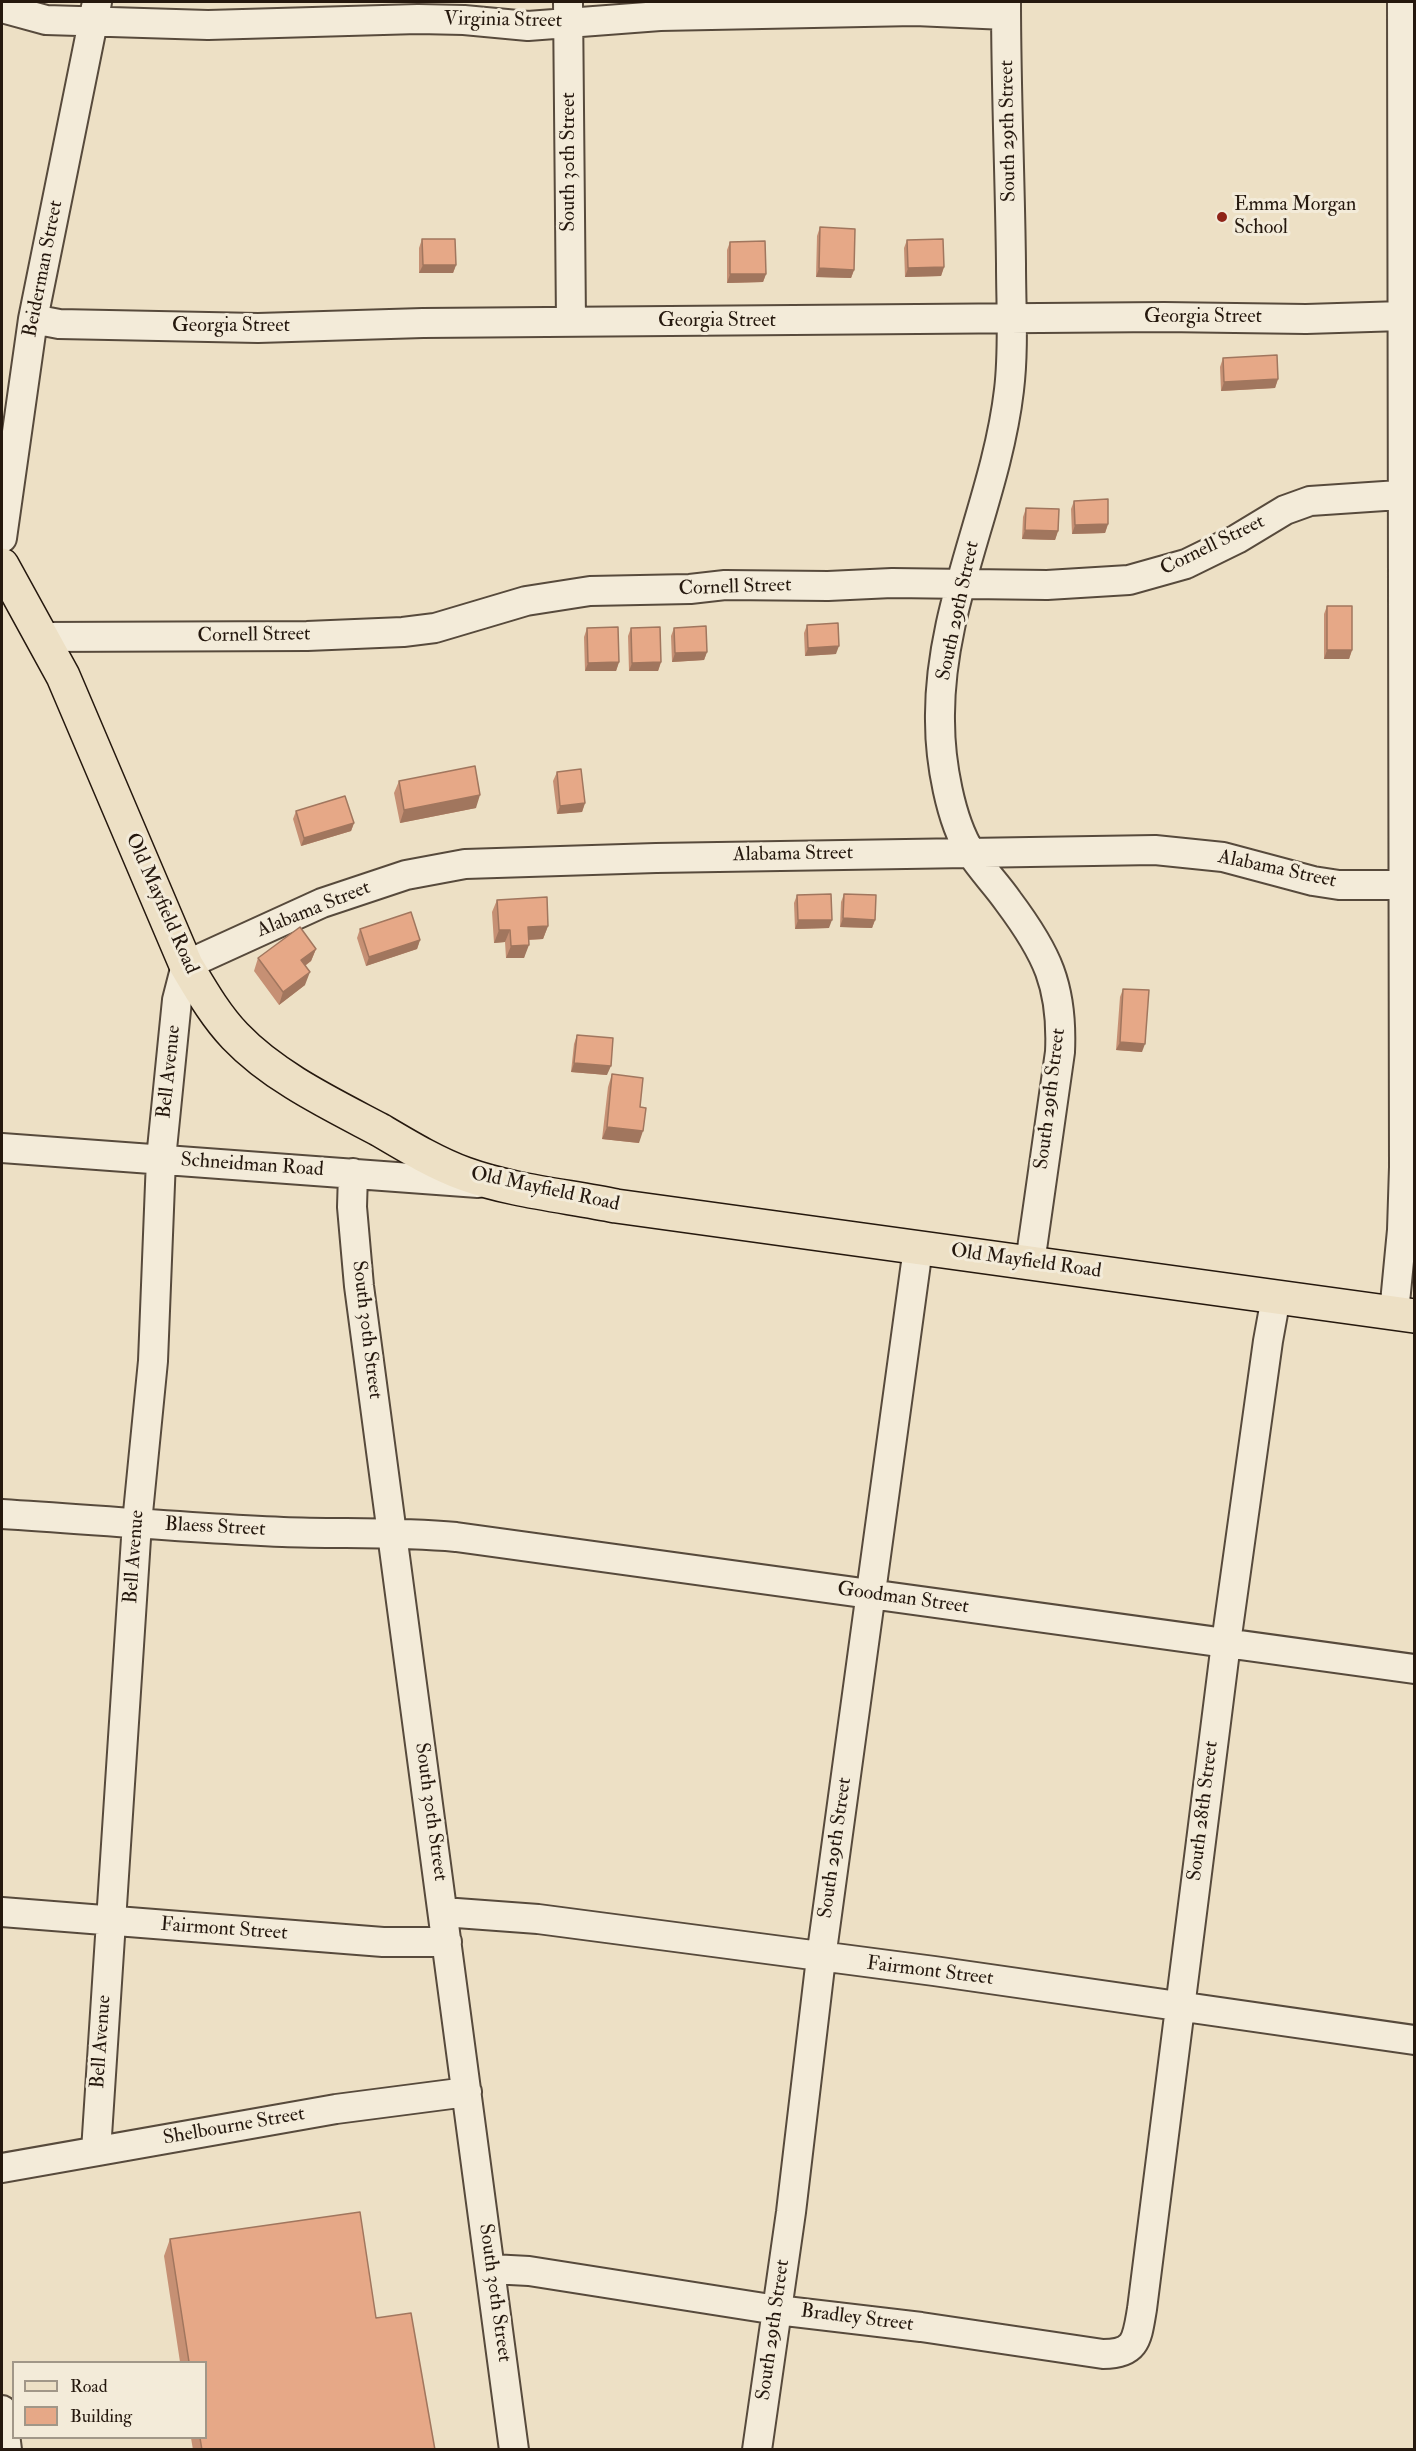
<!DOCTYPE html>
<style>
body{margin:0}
#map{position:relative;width:1416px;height:2451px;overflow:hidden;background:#ede0c5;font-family:"IM FELL Double Pica",serif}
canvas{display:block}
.frame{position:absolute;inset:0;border:3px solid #25180e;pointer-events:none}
.legend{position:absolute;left:12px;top:2361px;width:195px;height:78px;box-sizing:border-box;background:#f3ebd9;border:2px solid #a19788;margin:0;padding:8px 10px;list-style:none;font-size:18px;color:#25180e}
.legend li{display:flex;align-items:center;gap:12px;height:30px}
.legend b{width:30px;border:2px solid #a19788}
</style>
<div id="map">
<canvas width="1416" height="2451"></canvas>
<div class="frame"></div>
<ul class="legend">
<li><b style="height:8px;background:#ede0c5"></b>Road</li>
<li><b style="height:16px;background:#e6a887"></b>Building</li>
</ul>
</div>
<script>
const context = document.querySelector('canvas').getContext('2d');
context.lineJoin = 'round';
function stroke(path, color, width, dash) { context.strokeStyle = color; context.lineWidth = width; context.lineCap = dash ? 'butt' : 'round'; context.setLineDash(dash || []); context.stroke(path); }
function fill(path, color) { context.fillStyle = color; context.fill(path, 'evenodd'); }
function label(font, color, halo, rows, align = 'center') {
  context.font = font + ' "IM FELL Double Pica",serif'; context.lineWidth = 6; context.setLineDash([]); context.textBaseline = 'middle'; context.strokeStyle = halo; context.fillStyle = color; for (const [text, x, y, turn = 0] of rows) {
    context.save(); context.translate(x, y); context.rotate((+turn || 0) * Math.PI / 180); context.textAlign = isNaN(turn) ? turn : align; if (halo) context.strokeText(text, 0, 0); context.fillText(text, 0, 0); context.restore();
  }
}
const minor = new Path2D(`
 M568 2 571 322
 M1006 2C1006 89 1010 177 1011 264 1011 306 1014 349 1009 390 996 502 938 607 940 721 940 761 950 820 971 853 982 870 997 885 1008 901 1047 953 1063 986 1060 1052L1030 1263
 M2 8 46 20 208 25 418 19 464 20 528 26 660 16 915 11 1006 15
 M33 319 59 324 258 328 423 323 1164 317 1306 319 1402 316
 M2 538 33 319 97 2
 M42 637 307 636 403 632 435 628 526 601 590 591 690 589 725 585 828 586 892 583 1047 585 1129 580 1186 564 1237 539 1285 510 1310 501 1414 494
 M2 1148 478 1183
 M353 1173 352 1207 359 1286 514 2450
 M1394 1313 1402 1230 1404 1167 1402 2
 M2 1514C95 1520 189 1528 283 1532 341 1534 398 1532 456 1537L1414 1669
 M2 1912 383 1942H447
 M443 1912 538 1919 934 1971 1414 2040
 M96 2151 137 1523 153 1361 161 1159 177 1000 186 965 322 903 406 875 465 864 656 858 1155 850 1223 857 1313 881 1339 885H1414
 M2 2168 336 2109 467 2092
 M491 2269 529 2271 777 2310 921 2327 1103 2354C1137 2354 1137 2338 1142 2309L1226 1643 1268 1341 1276 1297
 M2 2410 7 2450
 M757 2450 791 2212 821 1958 918 1248`);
const major = new Path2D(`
 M2 565 63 676 186 965C201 990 215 1015 235 1036 274 1077 331 1104 380 1130 407 1146 435 1163 465 1174 512 1191 567 1196 616 1206L1414 1316`);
const wall = new Path2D(`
 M820 227 854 270 851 278 816 277 817 236Z
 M422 239 456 265 453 273H419V248Z
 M907 240 944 267 941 276 905 277 904 248Z
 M730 242 766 274 763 282 727 283V250Z
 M1223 358 1278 379 1275 388 1221 391 1220 367Z
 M1074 501 1108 524 1105 533 1072 534 1071 509Z
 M1026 508 1058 531 1055 540 1022 539 1023 517Z
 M1327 606 1352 650 1349 659H1324V614Z
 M807 625 836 654 805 656 804 633Z
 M587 628 619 662 616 671H585L584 637Z
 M631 628 661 662 658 671H629L628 636Z
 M674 628 707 652 704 660 672 662 671 636Z
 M557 772 585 803 582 812 557 814 553 781Z
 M399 781 476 808 400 823 394 793Z
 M296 811 354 823 351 831 301 846 293 819Z
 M844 894 875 920 872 928 840 927 841 902Z
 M797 895 829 928 795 929 794 903Z
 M497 900 548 926 543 939 528 940 524 958H506L505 942 494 943 492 912Z
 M360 929 420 940 417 949 366 966 357 938Z
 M316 949 311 961 305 966V985L279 1005 254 971 258 958Z
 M1123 989 1142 1052 1116 1050 1120 997Z
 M577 1035 607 1075 571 1072 574 1044Z
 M612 1074 639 1143 602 1139 608 1087Z
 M170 2239 376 2318 435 2450H193L191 2438H206V2362H180L164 2256Z`);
const shadedWall = new Path2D(`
 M423 265H456L453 273H419Z
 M944 267 941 276 905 277 908 268Z
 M819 268 854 270 851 278 816 277Z
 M730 274H766L763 282 727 283Z
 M1278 379 1275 388 1221 391 1224 382Z
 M1108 524 1105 533 1072 534 1075 525Z
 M1025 530 1058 531 1055 540 1022 539Z
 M839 646 836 654 805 656 808 648Z
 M1327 650H1352L1349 659H1324Z
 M707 652 704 660 672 662 675 653Z
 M619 662 616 671H585L588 663Z
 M661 662 658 671H629L632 663Z
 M480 795 476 808 400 823 404 810Z
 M585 803 582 812 557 814 560 806Z
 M354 823 351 831 301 846 304 838Z
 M843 918 875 920 872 928 840 927Z
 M798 920H832L829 928 795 929Z
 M548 926 543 939 523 940 528 927Z
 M499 930H510L505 942 494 943Z
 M420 940 417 949 366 966 369 957Z
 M529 945 524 958H506L511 946Z
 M316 949 311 961 296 972 301 960Z
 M310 972 305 985 279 1005 283 992Z
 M1120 1042 1145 1044 1142 1052 1116 1050Z
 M574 1063 611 1066 607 1075 571 1072Z
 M607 1127 643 1131 639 1143 602 1139Z`);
const building = new Path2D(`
 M820 227 855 229 854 270 819 268Z
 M422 239H455L456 265H423Z
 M943 239 944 267 908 268 907 240Z
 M765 241 766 274H730V242Z
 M1277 355 1278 379 1224 382 1223 358Z
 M1108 499V524L1075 525 1074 501Z
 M1026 508 1059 509 1058 531 1025 530Z
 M1327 606H1352V650H1327Z
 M838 623 839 646 808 648 807 625Z
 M706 626 707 652 675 653 674 628Z
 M618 627 619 662 588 663 587 628Z
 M660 627 661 662 632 663 631 628Z
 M475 766 480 795 404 810 399 781Z
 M581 769 585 803 560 806 557 772Z
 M345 796 354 823 304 838 296 811Z
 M831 894 832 920H798L797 895Z
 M844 894 876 895 875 920 843 918Z
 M547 897 548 926 528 927 529 945 511 946 510 930H499L497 900Z
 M411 912 420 940 369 957 360 929Z
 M300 927 316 949 301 960 310 972 283 992 258 958Z
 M1123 989 1149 990 1145 1044 1120 1042Z
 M577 1035 613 1038 611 1066 574 1063Z
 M612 1074 643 1078 640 1107 646 1108 643 1131 607 1127Z
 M360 2212 376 2318 411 2313 435 2450H202L200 2438H206V2362H189L170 2239Z`);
const markers = [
 [1222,217,6,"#8f2418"]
];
const streetNames = [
 ["Virginia Street",503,21,1],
 ["South 29th Street",1009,131,-91],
 ["South 30th Street",570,162,-90],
 ["Beiderman Street",44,269,-79],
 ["Georgia Street",1203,318],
 ["Georgia Street",717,322],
 ["Georgia Street",231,327],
 ["Cornell Street",1213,546,-26],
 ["Cornell Street",735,588,-2],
 ["South 29th Street",959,611,-78],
 ["Cornell Street",254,636,-1],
 ["Alabama Street",793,855,-1],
 ["Alabama Street",1277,870,12],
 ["Old Mayfield Road",161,904,66],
 ["Alabama Street",314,910,-22],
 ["Bell Avenue",170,1072,-84],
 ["South 29th Street",1051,1099,-83],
 ["Schneidman Road",252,1166,4],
 ["Old Mayfield Road",545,1190,12],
 ["Old Mayfield Road",1026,1262,8],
 ["South 30th Street",366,1330,83],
 ["Blaess Street",215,1528,3],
 ["Bell Avenue",135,1557,-86],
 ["Goodman Street",903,1599,8],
 ["South 28th Street",1204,1811,-83],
 ["South 30th Street",430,1812,82],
 ["South 29th Street",836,1848,-82],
 ["Fairmont Street",224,1930,4],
 ["Fairmont Street",930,1972,7],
 ["Bell Avenue",102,2042,-86],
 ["Shelbourne Street",234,2127,-10],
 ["South 30th Street",494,2293,82],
 ["Bradley Street",857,2319,7],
 ["South 29th Street",774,2330,-82]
];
const poiNames = [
 ["Emma Morgan",1234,206],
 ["School",1234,229]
];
stroke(minor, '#574a3c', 32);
stroke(major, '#25180e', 36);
stroke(minor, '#f3ebd9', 28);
stroke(major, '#ede0c5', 33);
fill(wall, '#c69074');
fill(shadedWall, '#a1765e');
fill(building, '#e6a887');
stroke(building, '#a1765e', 1.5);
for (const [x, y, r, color] of markers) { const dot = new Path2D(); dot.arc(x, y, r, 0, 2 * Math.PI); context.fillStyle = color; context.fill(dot); stroke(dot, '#f3ebd9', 2); }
label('20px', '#25180e', '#f3ebd9', streetNames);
label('20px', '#25180e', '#f3ebd9', poiNames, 'left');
</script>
